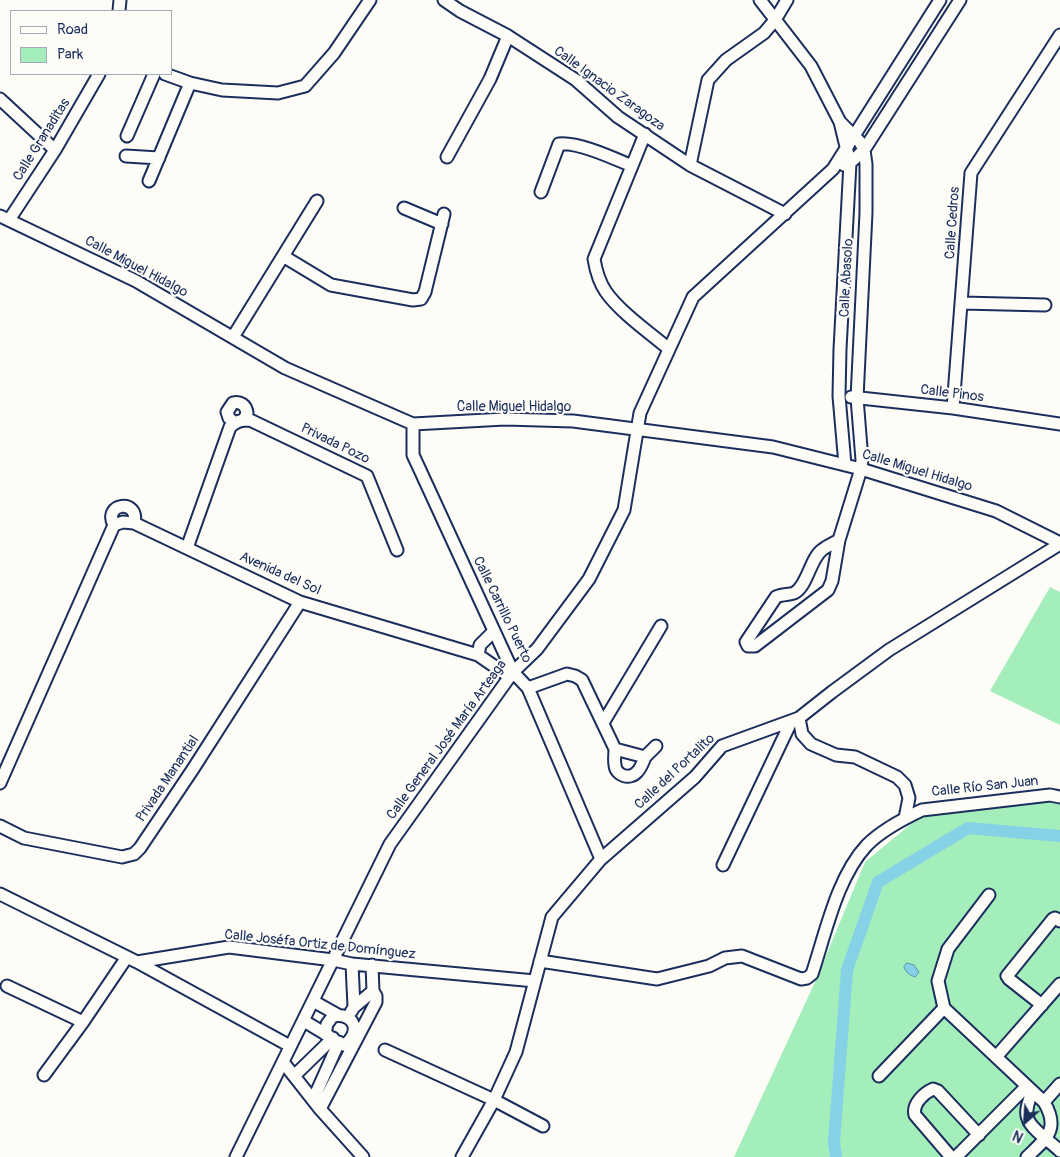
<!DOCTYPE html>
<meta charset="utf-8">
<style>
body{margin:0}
#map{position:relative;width:1060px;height:1157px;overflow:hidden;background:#fdfcf7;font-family:Pangolin,sans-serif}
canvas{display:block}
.legend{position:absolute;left:10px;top:10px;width:162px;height:65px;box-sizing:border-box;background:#fdfcf7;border:1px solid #a3aaba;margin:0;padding:6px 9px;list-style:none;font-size:15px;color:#1b2f5e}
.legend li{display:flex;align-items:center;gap:10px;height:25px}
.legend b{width:25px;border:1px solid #a3aaba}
.north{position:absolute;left:1000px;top:1097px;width:50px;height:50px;-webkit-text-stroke:4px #fdfcf7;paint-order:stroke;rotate:206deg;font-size:14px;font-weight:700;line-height:20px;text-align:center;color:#1b2f5e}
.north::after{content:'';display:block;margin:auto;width:18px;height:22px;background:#1b2f5e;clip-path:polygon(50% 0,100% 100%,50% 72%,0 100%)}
</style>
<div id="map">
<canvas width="1060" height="1157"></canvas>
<ul class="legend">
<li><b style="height:6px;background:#fdfcf7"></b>Road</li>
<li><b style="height:14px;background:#a4eebc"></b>Park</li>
</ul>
<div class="north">N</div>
</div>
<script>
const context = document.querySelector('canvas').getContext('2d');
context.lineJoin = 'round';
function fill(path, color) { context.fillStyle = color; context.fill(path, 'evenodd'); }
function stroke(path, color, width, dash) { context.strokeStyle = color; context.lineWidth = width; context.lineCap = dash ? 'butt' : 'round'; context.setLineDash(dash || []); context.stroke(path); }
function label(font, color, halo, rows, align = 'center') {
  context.font = font + ' Pangolin,sans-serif'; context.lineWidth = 4.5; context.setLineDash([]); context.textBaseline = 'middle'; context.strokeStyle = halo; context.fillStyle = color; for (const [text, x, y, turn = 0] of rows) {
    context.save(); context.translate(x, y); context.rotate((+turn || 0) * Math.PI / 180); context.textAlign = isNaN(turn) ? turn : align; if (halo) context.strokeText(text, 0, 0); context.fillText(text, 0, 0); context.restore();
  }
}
const green = new Path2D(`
 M1050 587 1060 592V725L990 691Z
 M1048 800 1060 802V1157H734L815 982 865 862 923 814Z`);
const water = new Path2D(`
 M907 963 914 965 919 972 915 977C910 975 906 973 904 967Z`);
const canal = new Path2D(`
 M836 1157 834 1142 847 970 878 882 968 828 1060 836`);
const street = new Path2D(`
 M444 0 460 11 508 36 576 80 618 117 690 165 785 214
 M760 0 811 66 840 122 850 163 840 349 839 396 845 465
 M119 11 120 0
 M165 74 190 83 222 90 278 93 305 86 334 53 370 0
 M0 99 55 150
 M645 134 594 259C596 271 599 282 606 292 620 312 650 333 669 349
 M127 136 154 74
 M126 156 159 158
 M447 157 490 79 508 36
 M690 165 708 80 726 60 764 33 775 20 787 0
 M844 165 850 163 864 150 960 0
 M149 181 190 83
 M541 192 559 144C579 142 613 158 632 166
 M404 208 442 224
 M0 216 136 281 285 368 413 424 505 419 573 421 773 447 861 469 996 511 1060 543
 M9 220 55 150 99 74
 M283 256 331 285 413 300 421 299 425 292 444 214
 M962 303 1045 305
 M233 337 317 201
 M851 397 953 408 1060 424
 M953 408 971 173 1060 35
 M234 422 229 418 227 412 233 403C240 401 246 405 247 413L244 420
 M413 424V455L420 470 513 672 528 688 601 859
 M114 525C102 503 140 498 134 523
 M839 540C834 543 827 546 822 550 810 559 807 587 794 593 789 595 782 594 776 597L746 642 748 646H755L828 590 832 581 839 540 861 469 862 460 857 398 866 213V164L864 150 860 142 840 122
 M187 548 230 427C236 421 241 420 250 420L367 476 397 550
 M478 655 480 645 494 631
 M528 688 567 674 575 676 582 680 615 749 645 757 656 746
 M799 718 802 734 811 744 836 755 855 757 897 777 905 785 909 798 905 818
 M603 723 661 626
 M615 749C615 754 614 760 615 765 616 776 630 780 637 772 641 768 643 762 645 757
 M0 783 114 525 123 522 134 523 300 602 478 655 510 677
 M0 826 24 838 122 857 134 854 140 848 193 769 300 602
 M723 865 791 722
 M0 894 137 962 290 1046
 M989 895 948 949 938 981 944 1008 1044 1102C1060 1129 1047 1138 1027 1157
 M540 961 657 979 709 966 725 958 742 956 801 979 807 978 812 974C826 932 837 877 867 845 881 831 905 818 922 810L1050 795 1060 797
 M137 962 229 947 333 960 352 964 535 981
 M352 964 354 1007
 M7 986 83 1022 127 957
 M313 1001 338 1015
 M1042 1005 1009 979 1007 976 1053 919 1055 918 1060 921
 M351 1012 354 1007 373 991
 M304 1021 329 1036
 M325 1034 327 1024 333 1016C355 1012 362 1033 344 1045
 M385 1050 494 1100 543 1126
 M996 1057 1060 984
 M283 1062 320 1109 363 1157
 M44 1075 83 1022
 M294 1076 333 1038
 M879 1076 944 1008
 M1032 1091C1030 1099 1024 1111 1028 1119 1031 1129 1052 1143 1060 1151
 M313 1100 339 1042
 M1044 1102 1060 1084
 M320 1109 376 1002V996L373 991 372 965
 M236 1157 390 844 513 672 537 649 589 579 624 510 640 413 693 297 833 169 940 0
 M462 1157 494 1100 516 1052 552 917 601 859 695 777 722 746 799 718 832 692 889 650 1060 544
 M951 1157 915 1115C912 1104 924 1093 933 1089L938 1091 979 1135
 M956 1157 1027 1086`);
const streetNames = [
 ["Calle Ignacio Zaragoza",609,89,36],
 ["Calle Granaditas",42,140,-58],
 ["Calle Cedros",953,223,-86],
 ["Calle Miguel Hidalgo",136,267,28],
 ["Calle Abasolo",847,278,-87],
 ["Calle Pinos",952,394,7],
 ["Calle Miguel Hidalgo",514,407],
 ["Privada Pozo",335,444,26],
 ["Calle Miguel Hidalgo",917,471,17],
 ["Avenida del Sol",280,574,24],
 ["Calle Carrillo Puerto",502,610,64],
 ["Calle General José María Arteaga",447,740,-54],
 ["Calle del Portalito",675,772,-43],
 ["Privada Manantial",168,779,-56],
 ["Calle Río San Juan",985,787,-6],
 ["Calle Joséfa Ortiz de Domínguez",320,945,6]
];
fill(green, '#a4eebc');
fill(water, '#85d1e5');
stroke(water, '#5b90af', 1);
stroke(canal, '#85d1e5', 12);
stroke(street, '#1b2f5e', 15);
stroke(street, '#fdfcf7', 11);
label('14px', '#1b2f5e', '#fdfcf7', streetNames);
</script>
